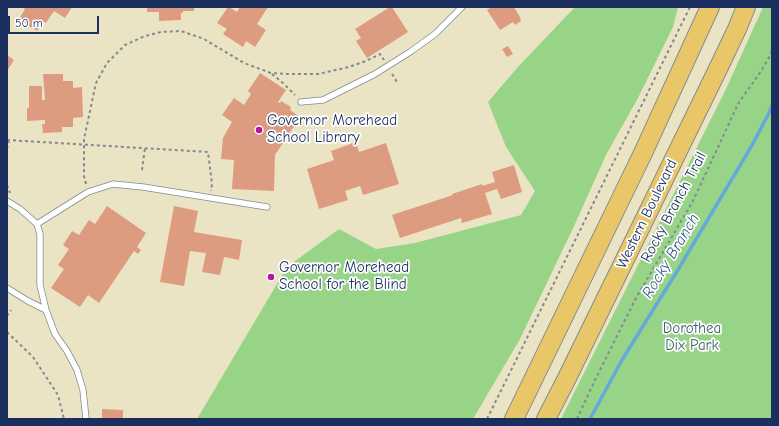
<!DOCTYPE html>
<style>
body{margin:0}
#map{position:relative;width:779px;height:426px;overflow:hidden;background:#eae4c4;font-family:"Comic Neue",sans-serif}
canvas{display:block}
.frame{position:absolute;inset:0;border:8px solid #1b2f5e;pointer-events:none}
.scale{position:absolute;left:8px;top:16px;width:91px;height:18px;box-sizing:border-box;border:2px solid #1b2f5e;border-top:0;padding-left:5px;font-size:12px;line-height:14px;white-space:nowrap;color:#1b2f5e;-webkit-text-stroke:3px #fff;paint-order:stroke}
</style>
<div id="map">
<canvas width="779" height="426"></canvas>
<div class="frame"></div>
<div class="scale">50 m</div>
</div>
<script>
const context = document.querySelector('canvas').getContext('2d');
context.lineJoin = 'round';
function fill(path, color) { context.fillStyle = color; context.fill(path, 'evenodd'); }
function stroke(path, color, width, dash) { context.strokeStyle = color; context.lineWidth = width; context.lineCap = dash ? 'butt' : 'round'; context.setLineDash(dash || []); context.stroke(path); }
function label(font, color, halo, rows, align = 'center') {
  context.font = font + ' "Comic Neue",sans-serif'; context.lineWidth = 3.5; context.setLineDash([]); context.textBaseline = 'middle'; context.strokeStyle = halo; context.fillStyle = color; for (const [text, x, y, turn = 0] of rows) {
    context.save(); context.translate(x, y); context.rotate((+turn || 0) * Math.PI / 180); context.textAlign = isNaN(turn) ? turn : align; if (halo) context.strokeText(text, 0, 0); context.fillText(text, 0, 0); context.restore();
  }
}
const green = new Path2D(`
 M575 7H678L673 27 638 98 607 153 575 224 520 339 473 419H197L287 267 339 229 376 249 415 243 521 215 535 191 506 147 488 102 517 68Z
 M763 7H772V419H561L726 89Z`);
const stream = new Path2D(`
 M590 419 622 360 676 273 751 147 769 113 772 105`);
const building = new Path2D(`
 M22 7H72L65 18 54 11 46 23 43 21 37 31 19 19 25 9Z
 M147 7H194V11H183V13H181V20L159 21V12H147Z
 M228 7H229L237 12 240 7H268L257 24 266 30 255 47 246 41 243 47 223 34 227 29 217 23Z
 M390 7H392L408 32 367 58 356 41 361 38 355 29Z
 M492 7H514L520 17V18L521 21 515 25 513 22 500 30 487 10Z
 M508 46 513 54 507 57 502 49Z
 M7 55 14 60 7 71Z
 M260 73 286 90 278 102 280 103 281 101 291 107 290 110 300 117 275 155 274 191 232 189 234 160 221 159 223 138 232 122 222 115 234 98 244 105 251 94 248 91Z
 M43 74H63V81H73V88L82 87 83 117 73 118V127H62V132L43 133 42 124H45V120L27 121V108H29V86H42V100H45Z
 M356 142 359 152 386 143 399 184 363 195 360 186 345 191 348 200 319 209 307 169 334 160 331 151Z
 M514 165 522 192 501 199 497 189 485 193 492 214 462 223 461 218 400 238 392 215 453 195 452 194 482 184V186L495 182 492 172Z
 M107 206 146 233 137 247 141 250 138 254 134 251 99 303 88 295 80 307 51 288 64 269 58 265 69 249 63 245 72 231 79 235 89 220 95 224Z
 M174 206 198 211 194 232 242 240 239 260 224 257 220 275 202 272 206 253 190 251 184 286 160 282Z
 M102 409 123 410V419H102Z`);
const path = new Path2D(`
 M272 74 284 84 295 95
 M392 74 397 82
 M7 140 208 152 212 184 211 191
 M7 149 9 140
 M142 170 145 148
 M86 184 84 176V139L96 83 107 63 125 45 145 36 161 32 181 31 204 39 244 63 271 73 287 74H318L349 67 366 61 380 54 384 60
 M7 185 10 193
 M7 316 11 310
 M7 332 33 357 58 395 64 419
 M487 419 690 7
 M577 419 595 380 636 298 693 201 738 104C749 87 764 70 772 51`);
const service = new Path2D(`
 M301 102 323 100 375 74 410 52 435 34 462 7
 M7 201 20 209 37 224 40 234V285L46 310 55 334 67 351 77 370 83 390 86 419
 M37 224 88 192 113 184 143 187 267 207
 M7 288 28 301 46 310`);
const primary = new Path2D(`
 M514 419 643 153 710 7
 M546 419 567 378 717 71 737 29 746 7`);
const markers = [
 [259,130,4,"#b5179e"],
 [271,277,4,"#b5179e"]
];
const poiNames = [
 ["Governor Morehead",267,121],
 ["School Library",267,138],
 ["Governor Morehead",279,268],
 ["School for the Blind",279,285]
];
const streetNames = [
 ["Rocky Branch Trail",674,207,-62],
 ["Western Boulevard",647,214,-64]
];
const parkNames = [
 ["Dorothea",692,329],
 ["Dix Park",692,346]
];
const waterNames = [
 ["Rocky Branch",671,256,-59]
];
fill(green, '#98d488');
stroke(stream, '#64a9da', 3.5);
fill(building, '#dd9c7f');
stroke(service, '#828a91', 7);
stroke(primary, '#828a91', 20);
stroke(path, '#828a91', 2, [3, 3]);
stroke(service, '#fff', 5.5);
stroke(primary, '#e9c769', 18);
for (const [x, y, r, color] of markers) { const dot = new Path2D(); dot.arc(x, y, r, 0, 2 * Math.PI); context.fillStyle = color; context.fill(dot); stroke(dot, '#fff', 1.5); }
label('15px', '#1b2f5e', '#fff', poiNames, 'left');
label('15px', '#1b2f5e', '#fff', streetNames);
label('15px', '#40616b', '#fff', parkNames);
label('italic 16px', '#355a89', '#fff', waterNames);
</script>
